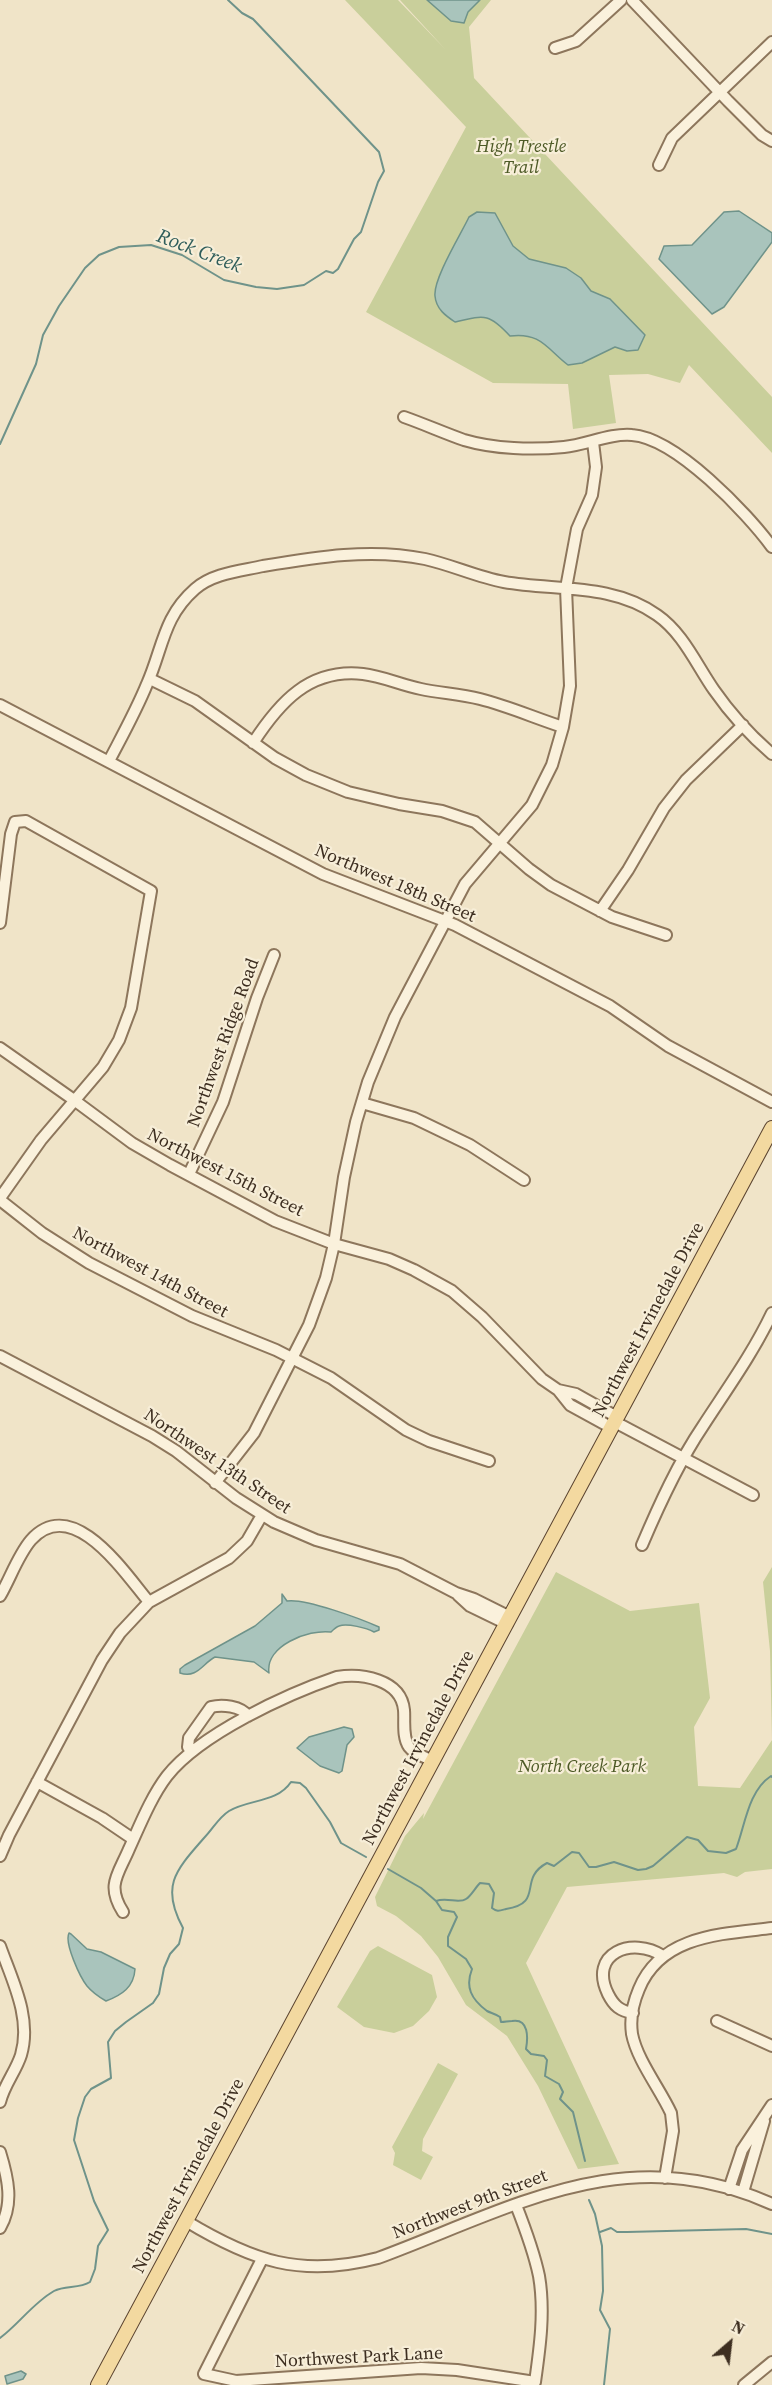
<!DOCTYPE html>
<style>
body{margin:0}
#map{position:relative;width:772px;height:2385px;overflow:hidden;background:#f0e4c8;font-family:"Source Serif 4",serif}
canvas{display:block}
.north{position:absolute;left:700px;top:2313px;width:60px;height:60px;-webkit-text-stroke:4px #f7eed8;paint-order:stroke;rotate:28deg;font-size:16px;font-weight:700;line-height:24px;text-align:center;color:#3d2e20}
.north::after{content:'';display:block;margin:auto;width:21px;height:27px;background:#3d2e20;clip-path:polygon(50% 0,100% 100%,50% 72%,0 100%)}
</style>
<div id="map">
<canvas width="772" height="2385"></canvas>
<div class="north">N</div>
</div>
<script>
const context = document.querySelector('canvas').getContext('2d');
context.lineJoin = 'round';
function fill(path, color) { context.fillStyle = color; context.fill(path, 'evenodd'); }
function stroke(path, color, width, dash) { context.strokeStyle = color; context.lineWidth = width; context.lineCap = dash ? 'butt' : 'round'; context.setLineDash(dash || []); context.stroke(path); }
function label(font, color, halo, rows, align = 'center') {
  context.font = font + ' "Source Serif 4",serif'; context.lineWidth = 4.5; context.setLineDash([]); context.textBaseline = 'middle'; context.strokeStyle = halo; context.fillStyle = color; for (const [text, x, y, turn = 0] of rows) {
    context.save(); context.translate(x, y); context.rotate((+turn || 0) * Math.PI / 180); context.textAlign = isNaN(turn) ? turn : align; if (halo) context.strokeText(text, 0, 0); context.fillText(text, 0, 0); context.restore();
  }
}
const green = new Path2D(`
 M345 0H398L445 49 400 0H491L469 27 474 78 772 397V453L689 365 680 383 648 374 609 375 616 423 573 429 568 384 493 383 366 312 466 127Z
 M772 1567V1869L745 1872 737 1877 724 1873 567 1887 526 1963 619 2164 578 2169 538 2086 507 2036 466 2005 438 1957 421 1936 396 1916 377 1906 375 1897 405 1836 424 1813 423 1819 556 1572 630 1611 699 1603 710 1698 694 1727 698 1786 740 1788 772 1740 770 1651 763 1582Z
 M378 1946 432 1975 437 1997 429 2011 413 2026 394 2033 364 2027 337 2007 370 1951Z
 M438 2063 458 2074 423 2139 422 2151 433 2157 421 2180 393 2165 395 2153 392 2147Z`);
const water = new Path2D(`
 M427 0H480L468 12 464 23 451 21Z
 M739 211 772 233V242L724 307 712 314 659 259 664 246 692 245 724 212Z
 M477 212 495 213 513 246 529 259 566 268 581 278 591 291 610 299 645 335 638 350 627 351 615 347 582 363 568 365C547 349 541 332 510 336 489 313 485 315 455 322 446 316 436 309 435 296 433 279 461 234 469 217Z
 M282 1594 287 1601C305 1598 361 1619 379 1627V1630L374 1632C367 1628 347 1623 339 1626 336 1627 333 1630 331 1632 308 1629 265 1646 269 1673L254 1662 215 1657C203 1663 197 1679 180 1673V1669L185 1665 255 1626 282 1603Z
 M344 1727 352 1729 354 1737 347 1745 342 1771 339 1773 320 1766 297 1748 309 1737Z
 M69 1933 71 1934 87 1949 101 1952 135 1969C134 1987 122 1995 106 2001 99 1997 92 1992 87 1986 80 1977 64 1943 69 1933Z
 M21 2371 26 2374 23 2379 7 2384 5 2376Z`);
const stream = new Path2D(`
 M0 444 36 364 43 335 59 306 85 268 99 255 119 247 151 245 182 255 224 280 256 287 277 289 304 285 326 271 333 273 338 269 354 239 361 232 378 182 384 171 379 152 253 19 242 13 228 0
 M388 1869 421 1888 436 1901 442 1910 454 1912 457 1917 448 1937V1946L466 1959 472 1969C465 1987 471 1999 487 2011 491 2013 496 2014 500 2017L501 2022C505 2022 508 2021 512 2021 529 2018 528 2038 526 2049L531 2054 544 2056 547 2060 545 2076 559 2084 563 2092 560 2099 573 2112 585 2161
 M436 1901C447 1897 459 1904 466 1899 471 1896 475 1888 480 1883L489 1884 494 1893 492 1908C497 1912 499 1911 506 1909 545 1903 517 1879 547 1863L554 1866 572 1852 579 1853 589 1867H596L614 1862 638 1870 646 1869 653 1866 687 1837 698 1840 708 1851 726 1853 736 1849C745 1826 748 1791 771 1776L772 1777
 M589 2200 595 2214 602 2246 603 2291 600 2310 610 2329 604 2385
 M600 2232 611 2228 617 2232H627L746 2229 772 2234
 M0 2338C19 2324 33 2303 54 2291 65 2285 79 2289 90 2282L95 2269 98 2246 108 2230 94 2201 74 2140 78 2118 85 2097 91 2089 111 2078 108 2042 115 2031 126 2022 153 2003 159 1994 164 1968 170 1954 179 1944 183 1928C160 1886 176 1870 204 1838 213 1829 218 1818 229 1811 249 1799 277 1803 291 1782L300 1783 306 1788 330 1822 341 1843 366 1857`);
const minor = new Path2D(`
 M632 0 728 101 762 135 772 141
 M555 48 576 41 621 0
 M659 165 672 138 772 42
 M404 417C424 424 444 433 464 440 494 449 533 450 564 447 586 445 610 433 632 435 676 438 747 513 772 547
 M150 679 195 701 275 758 306 775 348 792 399 804 442 811 475 822 529 869 551 885 612 917 666 935
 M0 705 323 874 455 925 610 1006 668 1046 772 1102
 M253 743C279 703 309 668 363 674 382 676 401 685 421 689 440 693 460 694 480 699 508 706 535 718 563 727
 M109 761C122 736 136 711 147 684 163 648 163 617 195 589 213 573 241 571 263 566 317 557 371 548 425 559 452 565 477 577 504 582 556 591 612 583 657 615 683 633 696 664 714 690 730 713 751 736 772 754
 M600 911 628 870 664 808 686 780 743 725
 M0 923 11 834 15 822 26 821 151 891 131 1008 119 1040 103 1067 41 1140 0 1198
 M0 1048 74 1100 132 1143 170 1165 275 1221 334 1244 389 1259 414 1270 452 1291 482 1317 542 1379 558 1390 570 1405 612 1428
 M362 1103 414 1118 470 1145 524 1180
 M189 1174 223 1102 257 998 274 955
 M0 1200 42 1233 89 1263 192 1316 276 1350 331 1378 406 1430 429 1441 489 1461
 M0 1356 152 1436 176 1451 236 1498 274 1522 316 1540 400 1564 456 1593 474 1599 510 1617
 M558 1390 576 1394 617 1417
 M615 1422 753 1495
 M215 1483 254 1433 309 1325 326 1278 334 1244 344 1177 356 1122 368 1082 395 1017 465 884 532 805 552 765 563 727 570 686 566 588 577 529 592 495 596 467 593 442
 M642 1545C659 1505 678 1463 703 1426 727 1389 753 1353 772 1313
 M458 1595 470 1606 507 1624
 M0 1596C10 1579 18 1555 31 1540 73 1493 126 1575 149 1602
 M191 1752 188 1747 189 1738 211 1707C222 1704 241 1706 248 1716
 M37 1782 102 1818 133 1839
 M0 1856 9 1835 102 1660 120 1633 149 1602 229 1558 247 1541 262 1515
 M123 1912C106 1885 118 1875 129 1849 140 1825 151 1797 167 1776 200 1734 287 1694 337 1677 361 1673 401 1679 404 1710 405 1721 402 1737 409 1747 414 1754 425 1757 433 1761
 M0 1946C12 1980 32 2018 21 2055 16 2071 4 2085 0 2102
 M633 2013C620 2011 614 2006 608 1994 588 1953 632 1936 663 1956
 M717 2021 772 2046
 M0 2152C8 2178 14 2204 0 2228
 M665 2178 673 2131 671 2113C660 2089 637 2060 632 2034 630 2020 633 2003 639 1989 661 1935 722 1934 772 1928
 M729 2189 742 2150 772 2105
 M743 2192 764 2121
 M186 2221C252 2261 301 2278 378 2258 513 2208 626 2138 772 2204
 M262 2259 204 2374 236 2381 421 2368 457 2370 535 2382C540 2347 545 2311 539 2276 534 2252 525 2228 516 2205
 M744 2385 772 2362`);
const major = new Path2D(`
 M98 2385 772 1128`);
const parkNames = [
 ["High Trestle",521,147],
 ["Trail",521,168],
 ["North Creek Park",582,1767]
];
const streetNames = [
 ["Northwest 18th Street",395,884,23],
 ["Northwest Ridge Road",224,1043,-70],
 ["Northwest 15th Street",225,1173,27],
 ["Northwest 14th Street",150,1273,28],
 ["Northwest Irvinedale Drive",649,1320,-62],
 ["Northwest 13th Street",217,1462,34],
 ["Northwest Irvinedale Drive",419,1748,-62],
 ["Northwest Irvinedale Drive",189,2176,-62],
 ["Northwest 9th Street",470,2205,-21],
 ["Northwest Park Lane",359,2358,-3]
];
const waterNames = [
 ["Rock Creek",199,252,21]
];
fill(green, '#c9cf9b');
fill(water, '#a9c4bc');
stroke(water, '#6f938a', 1.5);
stroke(stream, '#6f938a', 2);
stroke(minor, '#8d765c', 14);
stroke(major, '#5b4430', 16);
stroke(minor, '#faf1dc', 10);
stroke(major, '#f3d9a0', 14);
label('italic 18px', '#4d5a26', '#f7eed8', parkNames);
label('18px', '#3d2e20', '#f7eed8', streetNames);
label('italic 20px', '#2f5d5a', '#f7eed8', waterNames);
</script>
